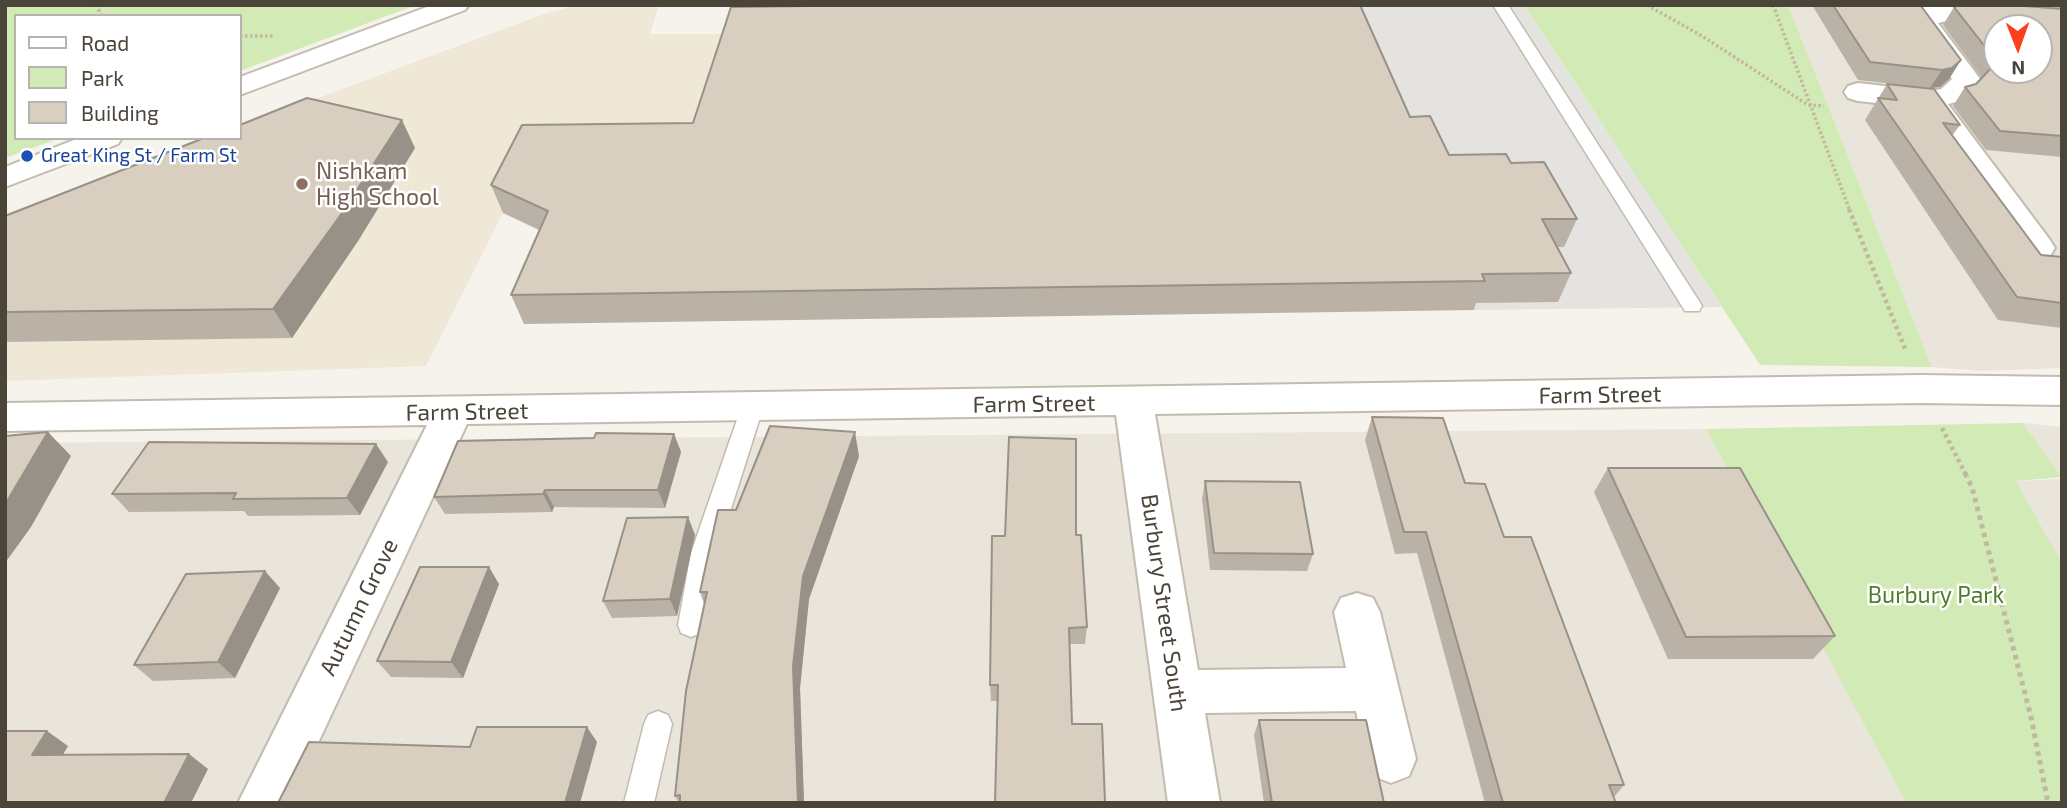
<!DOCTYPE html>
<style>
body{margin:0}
#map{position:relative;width:2067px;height:808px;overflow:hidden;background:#f6f3ec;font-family:"Exo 2",sans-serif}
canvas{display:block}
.frame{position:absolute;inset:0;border:7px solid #4b4439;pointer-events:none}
.legend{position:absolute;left:14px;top:14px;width:228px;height:126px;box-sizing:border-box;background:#fff;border:2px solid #b7b4b0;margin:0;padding:9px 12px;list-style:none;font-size:21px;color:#4b4439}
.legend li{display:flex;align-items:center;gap:14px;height:35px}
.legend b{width:35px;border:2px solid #b7b4b0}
.north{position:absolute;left:1983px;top:14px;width:70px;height:70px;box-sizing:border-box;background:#fff;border:2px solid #b7b4b0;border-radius:50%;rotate:179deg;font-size:19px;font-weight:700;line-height:28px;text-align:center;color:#4b4439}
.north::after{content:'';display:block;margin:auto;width:24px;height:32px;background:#fc3f1d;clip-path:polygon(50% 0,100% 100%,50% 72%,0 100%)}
</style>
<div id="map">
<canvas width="2067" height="808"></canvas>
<div class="frame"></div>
<ul class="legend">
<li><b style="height:9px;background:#fff"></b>Road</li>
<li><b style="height:19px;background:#d2eab5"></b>Park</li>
<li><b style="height:19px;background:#d8cfc1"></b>Building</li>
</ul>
<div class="north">N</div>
</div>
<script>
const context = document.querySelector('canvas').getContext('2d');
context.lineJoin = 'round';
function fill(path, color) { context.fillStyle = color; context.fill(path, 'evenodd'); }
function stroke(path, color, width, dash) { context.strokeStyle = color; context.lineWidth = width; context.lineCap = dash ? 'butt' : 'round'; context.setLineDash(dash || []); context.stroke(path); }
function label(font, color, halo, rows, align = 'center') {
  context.font = font + ' "Exo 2",sans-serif'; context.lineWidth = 5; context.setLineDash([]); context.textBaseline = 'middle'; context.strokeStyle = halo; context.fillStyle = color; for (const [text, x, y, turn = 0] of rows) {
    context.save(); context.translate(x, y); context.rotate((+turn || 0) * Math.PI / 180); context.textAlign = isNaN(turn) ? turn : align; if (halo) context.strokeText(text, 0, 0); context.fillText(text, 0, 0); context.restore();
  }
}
const residential = new Path2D(`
 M1788 5H2062V368L1981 371 1932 367ZM1997 28H2039V70H1997Z
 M2023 423 2062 427V477Z
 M1706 429 1906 803H5V443Z
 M2062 479V563L2016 481Z`);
const education = new Path2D(`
 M578 5H659L650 34H737L700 151 533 153 426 366 5 381V214L209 138H240V127L544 14Z`);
const green = new Path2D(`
 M5 5H416L240 71V16H16V138H60L5 158Z
 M1524 5H1788L1932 367 1760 365Z
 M2023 423 2062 477 2016 481 2062 563V803H1906L1706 429Z`);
const parking = new Path2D(`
 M1256 5H1524L1722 307 1474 310 1352 27Z`);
const pathFar2 = new Path2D(`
 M96 5 102 16
 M1647 5 1702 36 1808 105 1824 106
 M1773 5 1850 211
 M240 36H274`);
const pathFar1 = new Path2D(`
 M1849 209 1906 351
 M1942 428 1966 475`);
const path = new Path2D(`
 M1965 473 1972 487 2031 717 2048 803`);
const service = new Path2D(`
 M1493 5H1508L1699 301 1702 306 1699 311H1685Z
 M752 400 760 402 763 408 717 553 704 625 701 633 691 637 681 633 678 625 691 553 741 408 744 402Z
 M658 711 668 715 672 724 654 803H624L644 724 648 715Z`);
const minor = new Path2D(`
 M1932 5 2062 9V25L1960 18 1938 23 1981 80 1961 101 1948 104 2050 240 2055 248 2050 256 2038 259 2026 256 1921 108 1858 101 1848 98 1844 92 1848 86 1858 83 1930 91 1941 89 1952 79 1912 23 1923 7Z
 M1921 375 2062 377V405L1921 403 1155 414 1198 670 1346 668 1334 612 1341 598 1357 593 1373 598 1380 612 1416 759 1409 776 1391 783 1373 776 1366 759 1356 711 1205 713 1220 803H1168L1116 415 467 424 290 803H238L427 425 5 431V403Z`);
const tertiary = new Path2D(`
 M432 5H469L465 10 240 95V77Z
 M79 138H122L118 144 5 187V167Z`);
const wall = new Path2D(`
 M1812 5H1922L1921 7 1961 60 1949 79 1940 87 1930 88 1858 80Z
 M1960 5H2062V7H2032L2062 9V157L1986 150 1953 106 1965 87 1976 84 1982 78 1943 25 1954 7Z
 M1887 84 1960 125 1952 136 2041 255 2062 257V328L1998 320 1865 120Z
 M1410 117 1449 155 1511 163 1577 219 1564 247H1557L1571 273 1558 302 1476 303 1474 310 524 324 511 295 539 230 503 213 491 185Z
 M415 148 358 241 292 338 5 342V216Z
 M1372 417 1465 483 1504 537 1624 785 1614 797 1616 803H1485L1417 553 1395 554 1365 440Z
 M674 434 681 452 665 508 554 507 552 512 445 514 434 497 594 438Z
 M859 456 809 599 800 688 804 803H679L675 796 704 604 700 592Z
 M388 462 360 515 248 516 244 511 129 512 112 494Z
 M1608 468 1835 636 1813 659H1668L1594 492Z
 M1205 481 1313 554 1307 571 1210 570 1202 499Z
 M688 517 695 535 677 616 612 618 603 601Z
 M1076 535 1087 627 1085 644H1070L1072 724 1105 803 998 701H991L990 685 1005 536Z
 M499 584 463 678 391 677 377 661Z
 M280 588 235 678 153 681 134 665Z
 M1259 720 1384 803H1264L1254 735Z`);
const shadedWall = new Path2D(`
 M1961 60 1949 79 1940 87 1930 88 1942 70Z
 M402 120 415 148 358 241 292 338 273 309Z
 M48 432 71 456 31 527 5 563V503Z
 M855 432 859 456 809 599 800 688 804 803H798L793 666 803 576Z
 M674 434 681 452 665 508 658 490Z
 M376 444 388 462 360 515 347 498Z
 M545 490 554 507 552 512 543 494Z
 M688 517 695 535 677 616 670 599Z
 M489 567 499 584 463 678 451 662Z
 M265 571 280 588 235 678 218 662Z
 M587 727 597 742 580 803H565Z
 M47 731 68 746 54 770 32 755Z
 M189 754 208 769 191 803H164Z`);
const building = new Path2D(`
 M884 5H1360L1410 117 1430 116 1449 155 1506 154 1511 163 1544 162 1577 219H1542L1571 273 1482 274 1485 281 511 295 548 211 491 185 522 125 693 123 731 7Z
 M1833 5H1922L1921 6 1961 60 1952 68 1942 70 1870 62Z
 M1960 5H2012L2062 9V136L2000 131 1965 87 1976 84 1997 62 1954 7ZM1997 28H2039V70H1997Z
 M1887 84 1934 89 1960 125 1943 123 2041 255 2062 257V303L2017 297 1878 98 1897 100Z
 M307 98 402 120 342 213 273 309 5 312V216L204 138H240V125Z
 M1372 417 1443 418 1465 483 1485 484 1504 537H1531L1624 785H1609L1616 803H1503L1426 532H1404Z
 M770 426 855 432 803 576 793 666 798 803H680V795L675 796 686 691 707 592H700L718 510H736Z
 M48 432 6 503H5V436Z
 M596 433 674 434 658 490H545L543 494 434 497 458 441 594 438Z
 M1009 437 1076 439V535H1081L1087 627 1069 628 1072 724H1102L1105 803H995L998 685H990L992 536H1005Z
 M149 442 376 444 347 498 233 499 236 493 112 494Z
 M1608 468H1740L1835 636 1686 637Z
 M1205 481 1300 482 1313 554 1214 553Z
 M688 517 670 599 603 601 627 518Z
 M420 567H489L451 662 377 661Z
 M265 571 218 662 134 665 186 574Z
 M1259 720H1366L1384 803H1272Z
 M477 727H587L565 803H278L309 742 470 747Z
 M5 731H47L32 755 189 754 164 803H5Z`);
const markers = [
 [27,156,7,"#1a4fb4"],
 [302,184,7,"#8d6e63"]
];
const farTransitnames = [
 ["Great King St / Farm St",41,156]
];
const educationNames = [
 ["Nishkam",316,171],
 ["High School",316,197]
];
const streetNames = [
 ["Farm Street",1600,395,-1],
 ["Farm Street",1034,404,-1],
 ["Farm Street",467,412,-1],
 ["Burbury Street South",1164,603,82],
 ["Autumn Grove",359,607,-64]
];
const parkNames = [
 ["Burbury Park",1936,595]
];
fill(residential, '#eae5da');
fill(education, '#efe8d6');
fill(green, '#d2eab5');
fill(parking, '#e5e3e0');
stroke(service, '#c2bbae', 3);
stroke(minor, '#c2bbae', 4);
stroke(tertiary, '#c2bbae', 4);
stroke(pathFar2, '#c4b79f', 3.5, [2.5, 2.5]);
stroke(pathFar1, '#c4b79f', 4.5, [3.5, 3.5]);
stroke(path, '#c4b79f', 5, [4.5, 4.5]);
fill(service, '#fff');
fill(minor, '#fff');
fill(tertiary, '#fff');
fill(wall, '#bab2a6');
fill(shadedWall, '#979187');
fill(building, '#d8cfc1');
stroke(building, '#979187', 2);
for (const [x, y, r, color] of markers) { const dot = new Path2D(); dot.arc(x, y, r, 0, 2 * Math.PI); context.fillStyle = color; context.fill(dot); stroke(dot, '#fff', 2.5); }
label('19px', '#164399', '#fff', farTransitnames, 'left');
label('23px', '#785e54', '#fff', educationNames, 'left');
label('23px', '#4b4439', '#fff', streetNames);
label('23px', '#4a7f2a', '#fff', parkNames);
</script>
